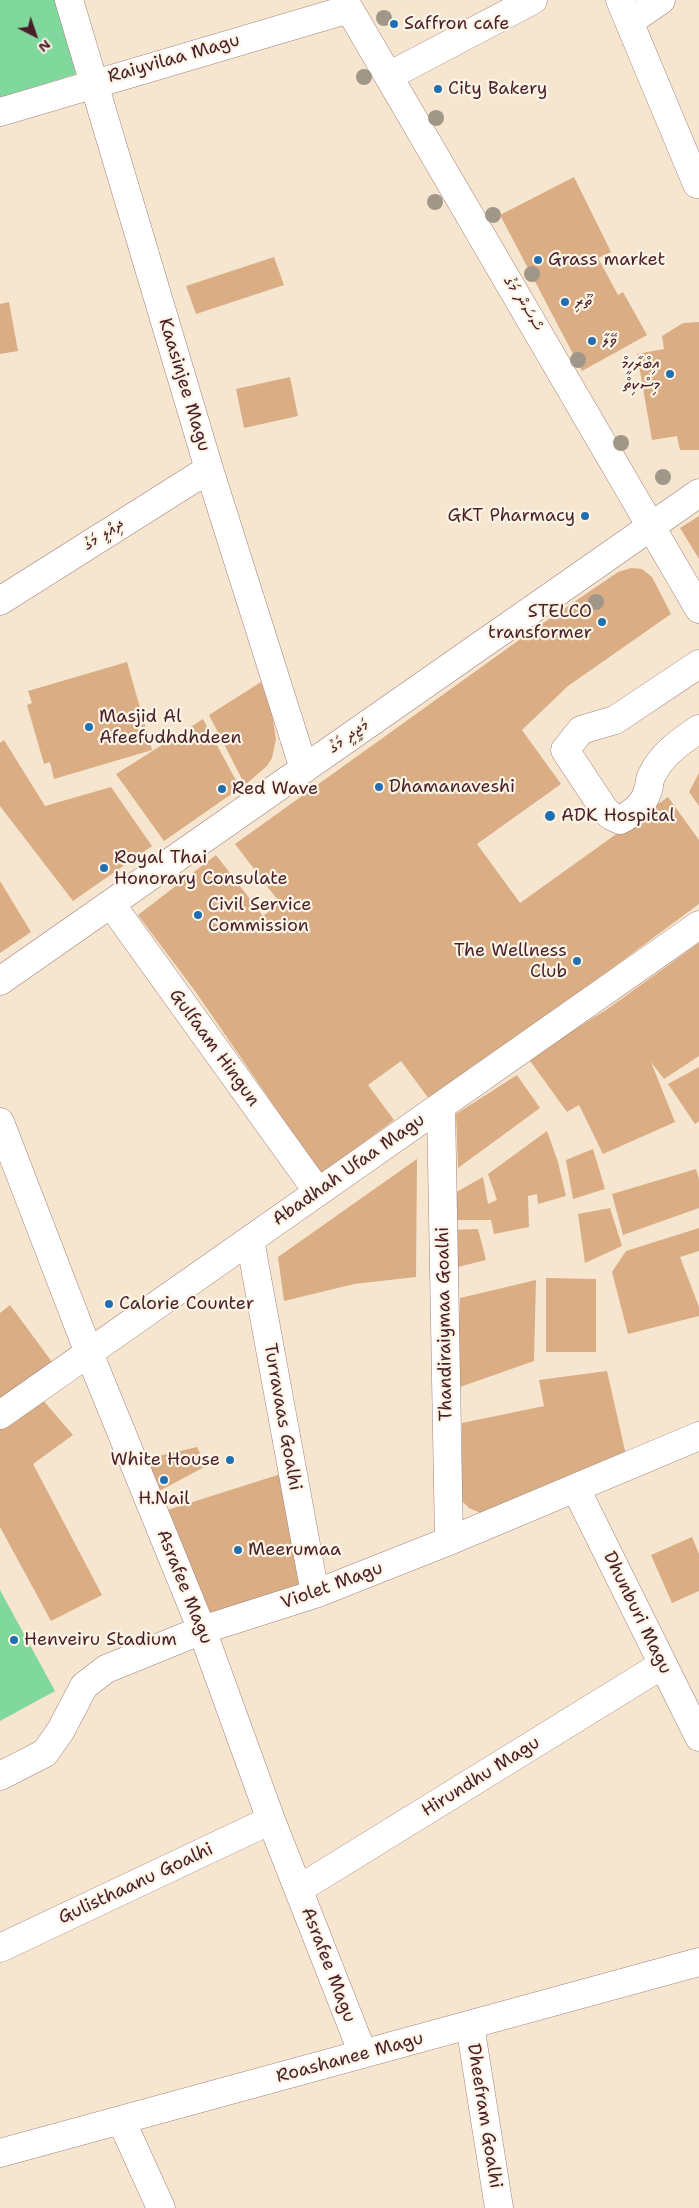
<!DOCTYPE html>
<meta charset="utf-8">
<style>
body{margin:0}
#map{position:relative;width:699px;height:2208px;overflow:hidden;background:#f7e6cf;font-family:"Shantell Sans",sans-serif}
canvas{display:block}
.north{position:absolute;left:10px;top:10px;width:50px;height:50px;-webkit-text-stroke:4px #fcf5e5;paint-order:stroke;rotate:139deg;font-size:14px;font-weight:700;line-height:20px;text-align:center;color:#4a1f2b}
.north::after{content:'';display:block;margin:auto;width:18px;height:22px;background:#4a1f2b;clip-path:polygon(50% 0,100% 100%,50% 72%,0 100%)}
</style>
<div id="map">
<canvas width="699" height="2208"></canvas>
<div class="north">N</div>
</div>
<script>
const context = document.querySelector('canvas').getContext('2d');
context.lineJoin = 'round';
function fill(path, color) { context.fillStyle = color; context.fill(path, 'evenodd'); }
function stroke(path, color, width, dash) { context.strokeStyle = color; context.lineWidth = width; context.lineCap = dash ? 'butt' : 'round'; context.setLineDash(dash || []); context.stroke(path); }
function label(font, color, halo, rows, align = 'center') {
  context.font = font + ' "Shantell Sans","Noto Sans Thaana",sans-serif'; context.lineWidth = 4.5; context.setLineDash([]); context.textBaseline = 'middle'; context.strokeStyle = halo; context.fillStyle = color; for (const [text, x, y, turn = 0] of rows) {
    context.save(); context.translate(x, y); context.rotate((+turn || 0) * Math.PI / 180); context.textAlign = isNaN(turn) ? turn : align; if (halo) context.strokeText(text, 0, 0); context.fillText(text, 0, 0); context.restore();
  }
}
const green = new Path2D(`
 M0 0H55L76 74 0 98Z
 M0 1590 55 1691 0 1721Z`);
const building = new Path2D(`
 M574 177 611 252 598 258 618 295 623 292 647 335 582 371 500 215Z
 M274 257 284 285 196 314 186 286Z
 M9 302 18 351 0 354V304Z
 M699 322V450H680L677 436 652 440 637 354 664 349 662 336 683 323Z
 M290 377 298 416 244 428 236 389Z
 M699 516V559L680 528Z
 M631 568 642 569 652 577 671 614 568 686 522 730 561 784 477 844 520 903 668 797 699 840V904L561 1006 429 1099 401 1061 368 1085 394 1120 321 1174 195 991 138 915 216 855 263 916 280 903 235 844 533 630 618 572Z
 M127 662 152 750 54 779 50 762 44 764 27 705 32 703 28 691Z
 M261 682 272 714 276 739 272 758 267 766 245 785 209 715Z
 M203 719 240 788 164 841 116 774Z
 M4 740 45 806 111 787 152 846 73 901 0 806V743Z
 M699 773V806L689 792Z
 M0 881 31 932 0 953Z
 M699 943V1056L664 1079 651 1062 675 1122 603 1154 579 1105 567 1112 528 1058 606 1010Z
 M699 1067V1121L695 1124 668 1084Z
 M517 1075 540 1108 458 1168 456 1114Z
 M547 1131 558 1162 566 1196 538 1204 537 1194 528 1196 529 1227 494 1234 491 1220H451L453 1194 483 1177 488 1204 497 1200 488 1174Z
 M593 1149 605 1189 573 1199 566 1160Z
 M417 1159 416 1277 354 1284 284 1301 278 1257Z
 M696 1169 699 1179V1208L623 1235 612 1194Z
 M610 1208 622 1246 585 1263 578 1214Z
 M699 1228V1251L680 1257 699 1307V1316L628 1334 612 1272 626 1251Z
 M478 1229 486 1260 450 1269 453 1230Z
 M546 1278 596 1279V1352H546Z
 M536 1280 534 1361 457 1388 460 1298Z
 M10 1305 52 1362 0 1399V1313Z
 M607 1371 626 1455 483 1514 469 1508 462 1501V1423L544 1406 539 1380Z
 M42 1399 73 1435 33 1464 102 1595 51 1621 0 1527V1428Z
 M197 1447 206 1466 154 1494 142 1460Z
 M284 1473 306 1589 206 1620 161 1512Z
 M692 1537 699 1554V1591L672 1603 651 1555Z`);
const minor = new Path2D(`
 M69 0 209 469 304 769
 M344 0 699 609
 M620 0 697 184 699 183
 M629 22 661 0
 M389 76 533 0
 M0 112 349 9
 M0 601 209 469
 M699 664 615 720 581 730 565 750 604 809 611 816 620 820C633 813 644 805 648 790 650 785 649 779 652 775 661 755 681 741 699 729
 M111 904 318 1192
 M0 981 699 493
 M441 1106 449 1541
 M0 1122 89 1353 202 1630 271 1820 363 2054
 M250 1240 315 1594
 M0 1415 699 925
 M576 1489 699 1737
 M0 1776 45 1753 61 1730 84 1686 106 1669 202 1630 315 1594 449 1541 699 1436
 M299 1889 662 1665
 M0 1948 271 1820
 M470 2025 499 2208
 M121 2120 161 2208
 M0 2153 699 1962`);
const trees = [
 [384,18],
 [364,77],
 [436,118],
 [435,202],
 [493,215],
 [532,274],
 [578,360],
 [621,443],
 [663,477],
 [596,602]
];
const markers = [
 [394,24,5,"#1f6fb2"],
 [438,89,5,"#1f6fb2"],
 [538,260,5,"#1f6fb2"],
 [565,302,5,"#1f6fb2"],
 [592,341,5,"#1f6fb2"],
 [670,374,5,"#1f6fb2"],
 [585,516,5,"#1f6fb2"],
 [602,622,5,"#1f6fb2"],
 [89,727,5,"#1f6fb2"],
 [379,787,5,"#1f6fb2"],
 [222,789,5,"#1f6fb2"],
 [550,816,6,"#1f6fb2"],
 [104,868,5,"#1f6fb2"],
 [198,915,5,"#1f6fb2"],
 [577,961,5,"#1f6fb2"],
 [109,1304,5,"#1f6fb2"],
 [230,1460,5,"#1f6fb2"],
 [164,1480,5,"#1f6fb2"],
 [238,1550,5,"#1f6fb2"],
 [14,1640,5,"#1f6fb2"]
];
const poiNames = [
 ["Saffron cafe",404,24],
 ["City Bakery",448,89],
 ["Grass market",548,260],
 ["ތޫރި",575,302],
 ["ވޭލާ",602,341],
 ["އިބްރާހީމް",660,364,"right"],
 ["މިސްކިތް",660,385,"right"],
 ["GKT Pharmacy",575,516,"right"],
 ["STELCO",592,612,"right"],
 ["transformer",592,633,"right"],
 ["Masjid Al",99,717],
 ["Afeefudhdhdeen",99,738],
 ["Dhamanaveshi",389,787],
 ["Red Wave",232,789],
 ["ADK Hospital",561,816],
 ["Royal Thai",114,858],
 ["Honorary Consulate",114,879],
 ["Civil Service",208,905],
 ["Commission",208,926],
 ["The Wellness",567,951,"right"],
 ["Club",567,972,"right"],
 ["Calorie Counter",119,1304],
 ["White House",220,1460,"right"],
 ["H.Nail",164,1499,"center"],
 ["Meerumaa",248,1550],
 ["Henveiru Stadium",24,1640]
];
const streetNames = [
 ["Raiyvilaa Magu",174,59,-16],
 ["ސޯސަން މަގު",522,304,60],
 ["Kaasinjee Magu",184,385,73],
 ["ދިއްލީ މަގު",104,535,-32],
 ["މަޖީދީ މަގު",349,737,-35],
 ["Gulfaam Hingun",214,1048,54],
 ["Abadhah Ufaa Magu",349,1170,-35],
 ["Thandiraiymaa Goalhi",445,1324,-91],
 ["Turravaas Goalhi",282,1417,80],
 ["Violet Magu",332,1586,-20],
 ["Asrafee Magu",184,1587,68],
 ["Dhunburi Magu",637,1613,64],
 ["Hirundhu Magu",481,1777,-32],
 ["Gulisthaanu Goalhi",136,1884,-25],
 ["Asrafee Magu",328,1965,69],
 ["Roashanee Magu",350,2058,-15],
 ["Dheefram Goalhi",484,2116,81]
];
fill(green, '#80d89d');
fill(building, '#daad84');
stroke(minor, '#a0827d', 29);
stroke(minor, '#fff', 28);
context.fillStyle = '#a19788';
for (const [x, y] of trees) { context.beginPath(); context.arc(x, y, 8, 0, 2 * Math.PI); context.fill(); }
for (const [x, y, r, color] of markers) { const dot = new Path2D(); dot.arc(x, y, r, 0, 2 * Math.PI); context.fillStyle = color; context.fill(dot); stroke(dot, '#fcf5e5', 2); }
label('18px', '#4a1f2b', '#fcf5e5', poiNames, 'left');
label('18px', '#4a1f2b', '#fcf5e5', streetNames);
</script>
